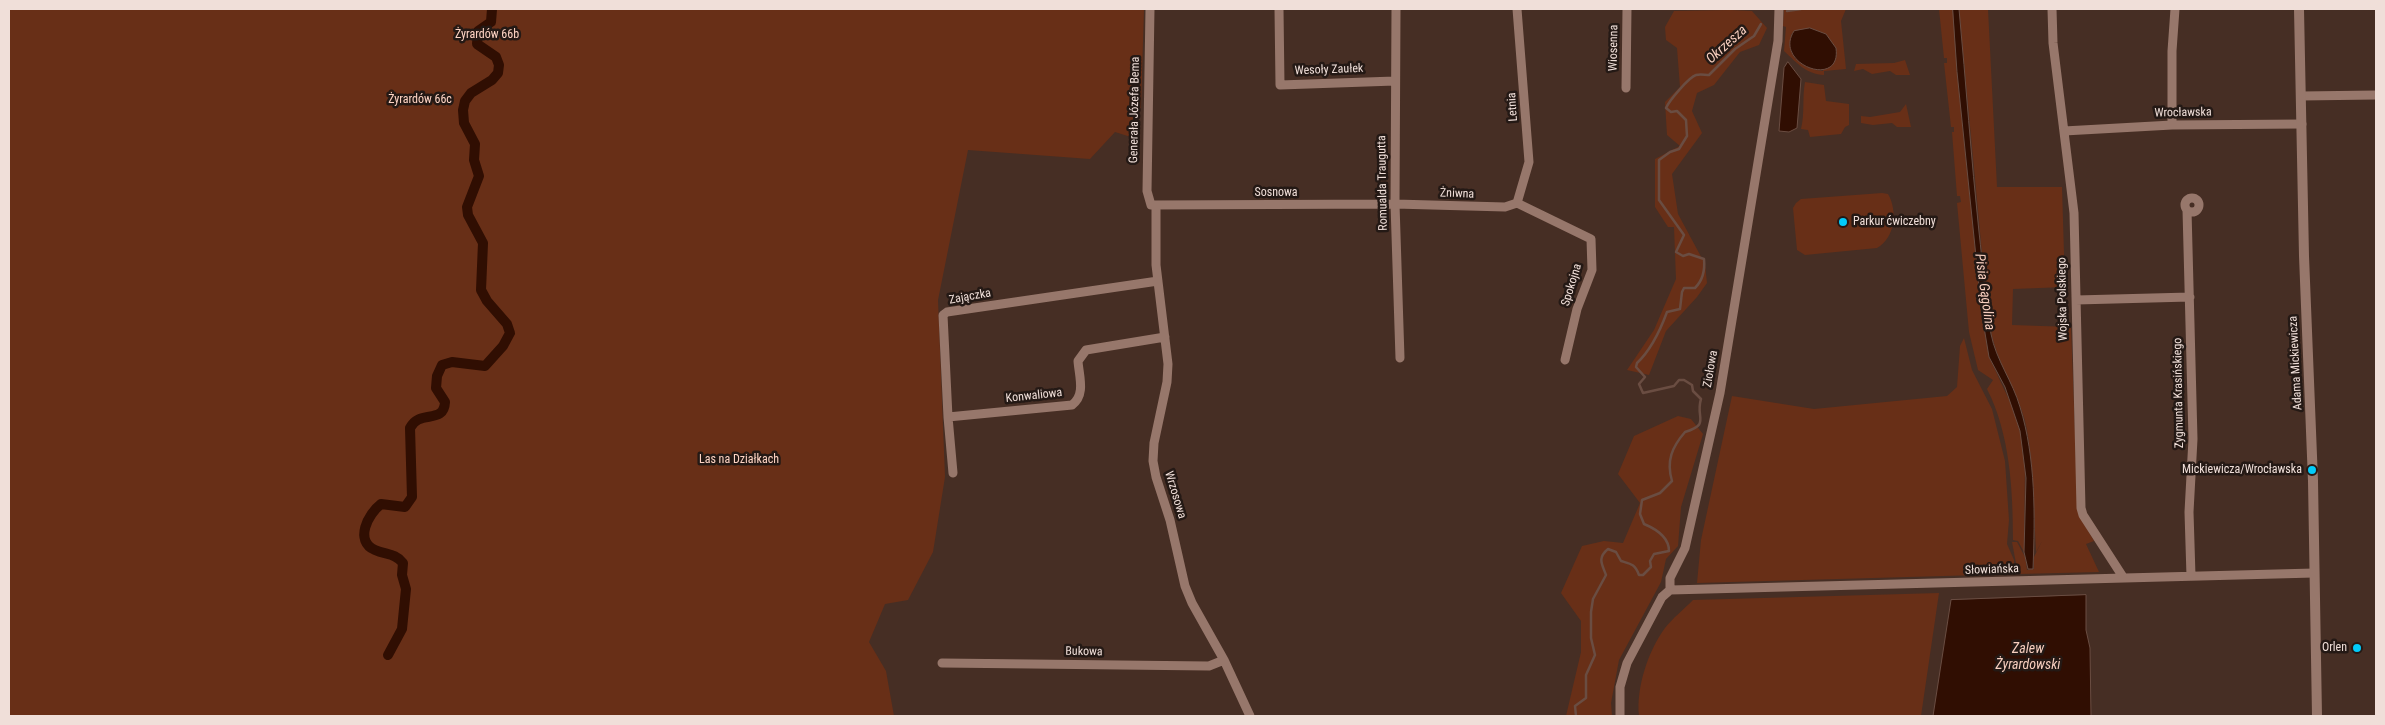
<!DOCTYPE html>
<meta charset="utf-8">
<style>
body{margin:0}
#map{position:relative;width:2385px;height:725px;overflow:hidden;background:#462e24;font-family:"Roboto Condensed",sans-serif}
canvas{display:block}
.frame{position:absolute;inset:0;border:10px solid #f0dfd9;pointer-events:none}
</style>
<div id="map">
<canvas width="2385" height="725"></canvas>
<div class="frame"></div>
</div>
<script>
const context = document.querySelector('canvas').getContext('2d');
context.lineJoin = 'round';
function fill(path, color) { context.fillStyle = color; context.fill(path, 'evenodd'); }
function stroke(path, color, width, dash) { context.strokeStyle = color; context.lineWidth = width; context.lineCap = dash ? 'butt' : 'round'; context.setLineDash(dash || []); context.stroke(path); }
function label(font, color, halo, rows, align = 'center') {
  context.font = font + ' "Roboto Condensed",sans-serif'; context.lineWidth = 5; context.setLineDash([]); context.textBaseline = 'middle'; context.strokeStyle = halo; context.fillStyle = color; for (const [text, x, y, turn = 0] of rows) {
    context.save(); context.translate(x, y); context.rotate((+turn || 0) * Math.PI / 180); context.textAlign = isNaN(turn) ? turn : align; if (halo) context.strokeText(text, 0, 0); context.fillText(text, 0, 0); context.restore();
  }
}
const green = new Path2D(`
 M9 9H1144L1141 106 1134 138 1115 132 1090 159 968 150 938 300 945 477 933 552 908 600 885 604 869 642 886 671 894 716H9Z
 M1784 9H1846L1841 21 1846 69 1824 71V75C1806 74 1797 63 1784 51L1786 27 1783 26ZM1810 28 1826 34 1823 71 1815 70 1791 35 1794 31Z
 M1939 9H1953L1957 72 1982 315 1989 357 2012 406 2020 431 2025 461 2024 552 2018 541 2013 540C2013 490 2010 434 1987 389L1993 380 1978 370 1969 332 1957 203 1961 202 1960 196H1957L1952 132H1954V127H1951L1944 63H1947V58H1944Z
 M1959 9H1988L1997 187H2062L2065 287 2013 289 2012 325 2071 327 2078 513 2094 541 2086 544 2099 572 2018 574 2012 542H2017L2025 557 2027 570 2034 569V557L2042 541 2036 552C2034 512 2034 470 2027 430 2022 402 2007 380 1998 355 1992 339 1989 323 1987 306Z
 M1730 10 1752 11 1767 28 1759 45 1740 52 1714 85 1697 93 1692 111 1702 133 1672 174 1678 214 1705 264 1707 283 1697 297 1666 331 1649 375 1627 370 1654 330 1676 279 1674 227H1668L1655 207V159L1680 146 1667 135 1665 102 1680 87 1677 48 1666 40 1665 27 1674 11Z
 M1905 60 1910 75H1896L1890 71 1872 74 1863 69 1854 71 1856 64 1894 63Z
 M1805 82 1824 85 1826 101 1849 104V125L1845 127 1841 134 1810 137 1808 130 1801 129C1805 113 1802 98 1805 82Z
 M1906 104 1911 127H1897L1892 123 1873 125 1861 123V116L1870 117 1900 112Z
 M1882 193 1888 194C1898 211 1895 238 1877 248L1805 255 1797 250 1793 208 1796 203 1801 199Z
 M1964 338 1972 370 1992 409 2005 461 2009 520 2007 544 2014 560V574L1697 583 1701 540 1732 396 1814 409 1947 396 1957 387 1960 346Z
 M1678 416 1691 419 1703 434 1681 507 1678 546 1666 559 1661 582 1619 660 1611 703 1612 716H1566L1581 652V621L1561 593 1582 546 1604 541 1623 543 1640 503 1618 474 1634 436Z
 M1939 593 1921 716H1639C1636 688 1648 651 1665 628 1673 618 1684 609 1693 600Z`);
const water = new Path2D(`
 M1953 9H1959C1966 83 1971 158 1979 232 1983 266 1985 300 1991 334 1996 360 2013 382 2020 407 2036 459 2035 516 2033 569H2028L2024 552 2026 478 2020 431 2005 387 1989 357 1982 315 1957 72Z
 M1810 28 1826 34 1836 48C1842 90 1772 64 1794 31Z
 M1788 62 1801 79 1797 128 1789 132 1779 131 1784 68Z
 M2086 595V630L2090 648 2091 716H1933L1951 600Z`);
const stream = new Path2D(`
 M1787 11 1801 9
 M1576 716 1575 706 1586 698V675L1595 655 1591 638V612L1593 599 1606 575C1602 564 1597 558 1608 549L1616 552 1621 561C1631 564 1635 564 1639 575H1643L1651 567 1650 561 1654 554 1669 551C1669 537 1656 529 1644 524L1640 514 1642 500 1660 493 1672 481C1666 461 1672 447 1685 432 1711 424 1695 418 1701 399L1693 391 1692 385 1684 380H1679L1674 386 1643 393 1639 384 1645 377 1636 367 1637 363C1651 350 1660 331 1667 312L1680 309 1682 292 1684 288H1695C1703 280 1705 269 1704 259L1689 254 1683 256 1676 252 1684 235 1659 200V160L1670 152 1679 149 1687 136 1686 120 1677 111 1671 112 1666 108C1669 101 1689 77 1696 75 1700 74 1705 75 1709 75L1735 49 1754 36 1761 24`);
const canal = new Path2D(`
 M388 655 402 629 406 589 402 575 403 563C395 553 386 555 375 550 354 541 368 514 381 504L405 507 412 497 410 428C419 409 444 425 445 402L436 388 437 376 442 365 452 362 485 366 503 346 510 333 507 324 487 301 481 290 483 243 468 215 467 207 479 176 474 160 475 144 464 123 463 110 465 101 471 93 492 80 498 73 499 65 496 57 477 44 478 31 491 22 492 9`);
const minor = new Path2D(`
 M1150 9 1147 191 1151 205 1395 204 1505 207 1517 203
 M1279 9 1280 85 1395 81
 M1396 9 1395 204 1400 358
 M1517 9 1529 162 1517 203
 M2052 9 2053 43 2074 213 2081 508 2083 515 2123 577
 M1626 88 1627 9
 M2301 96 2376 95
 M2172 125V51L2175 9
 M2064 131 2172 125 2302 124
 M2185 205a7 7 0 1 1 14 0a7 7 0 1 1-14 0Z
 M1517 203 1591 239 1592 270 1577 309 1565 360
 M1156 206V265L1168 364 1167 382 1154 443 1153 461 1156 477 1170 520 1185 586 1192 603 1224 660 1250 716
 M2187 210 2193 439 2189 512 2191 576
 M2076 300 2190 297
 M948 417 1072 405C1086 395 1079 376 1078 361L1086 350 1165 337
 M953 473 948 417 943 315 947 312 1158 281
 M1670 590 2314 573
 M942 663 1209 666 1224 660
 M1620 716V687L1627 663 1662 597 1670 590V578L1685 548 1720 393 1778 41 1779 9`);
const tertiary = new Path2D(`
 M2299 9 2304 256 2313 481 2317 716`);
const markers = [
 [1843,222,5,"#02cbf9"],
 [2312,470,5,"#02cbf9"],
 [2357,648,5,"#02cbf9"]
];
const parkNames = [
 ["Żyrardów 66b",487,35],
 ["Żyrardów 66c",420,100],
 ["Las na Działkach",739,460]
];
const streetNames = [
 ["Wiosenna",1614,48,-89],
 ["Wesoły Zaułek",1329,70,-2],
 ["Letnia",1513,107,-94],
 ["Generała Józefa Bema",1135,110,-89],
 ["Wrocławska",2183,113,-1],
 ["Romualda Traugutta",1383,183,-91],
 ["Sosnowa",1276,193],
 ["Żniwna",1457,194,2],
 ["Spokojna",1572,285,-73],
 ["Zajączka",970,297,-10],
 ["Wojska Polskiego",2063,299,-91],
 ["Adama Mickiewicza",2296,363,-93],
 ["Ziołowa",1711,369,-80],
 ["Zygmunta Krasińskiego",2179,393,-91],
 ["Konwaliowa",1034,396,-6],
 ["Wrzosowa",1175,495,73],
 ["Słowiańska",1992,570,-2],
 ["Bukowa",1084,652,1]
];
const poiNames = [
 ["Parkur ćwiczebny",1853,222,"left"],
 ["Mickiewicza/Wrocławska",2302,470],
 ["Orlen",2347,648]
];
const waterNames = [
 ["Okrzesza",1727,45,-42],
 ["Pisia Gągolina",1984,292,82],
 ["Zalew",2028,649],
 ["Żyrardowski",2028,665]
];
fill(green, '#682f17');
fill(water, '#300e02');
stroke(water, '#6a4d42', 1);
stroke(stream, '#6a4d42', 2.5);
stroke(canal, '#300e02', 10);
stroke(minor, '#97776b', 9);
stroke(tertiary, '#97776b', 10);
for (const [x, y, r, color] of markers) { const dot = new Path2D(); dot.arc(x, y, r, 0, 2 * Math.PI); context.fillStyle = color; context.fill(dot); stroke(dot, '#241915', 2); }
label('12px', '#fed4c4', '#241915', parkNames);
label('12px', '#f0dfd9', '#241915', streetNames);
label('12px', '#f0dfd9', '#241915', poiNames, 'right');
label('italic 14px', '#f7cebe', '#241915', waterNames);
</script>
